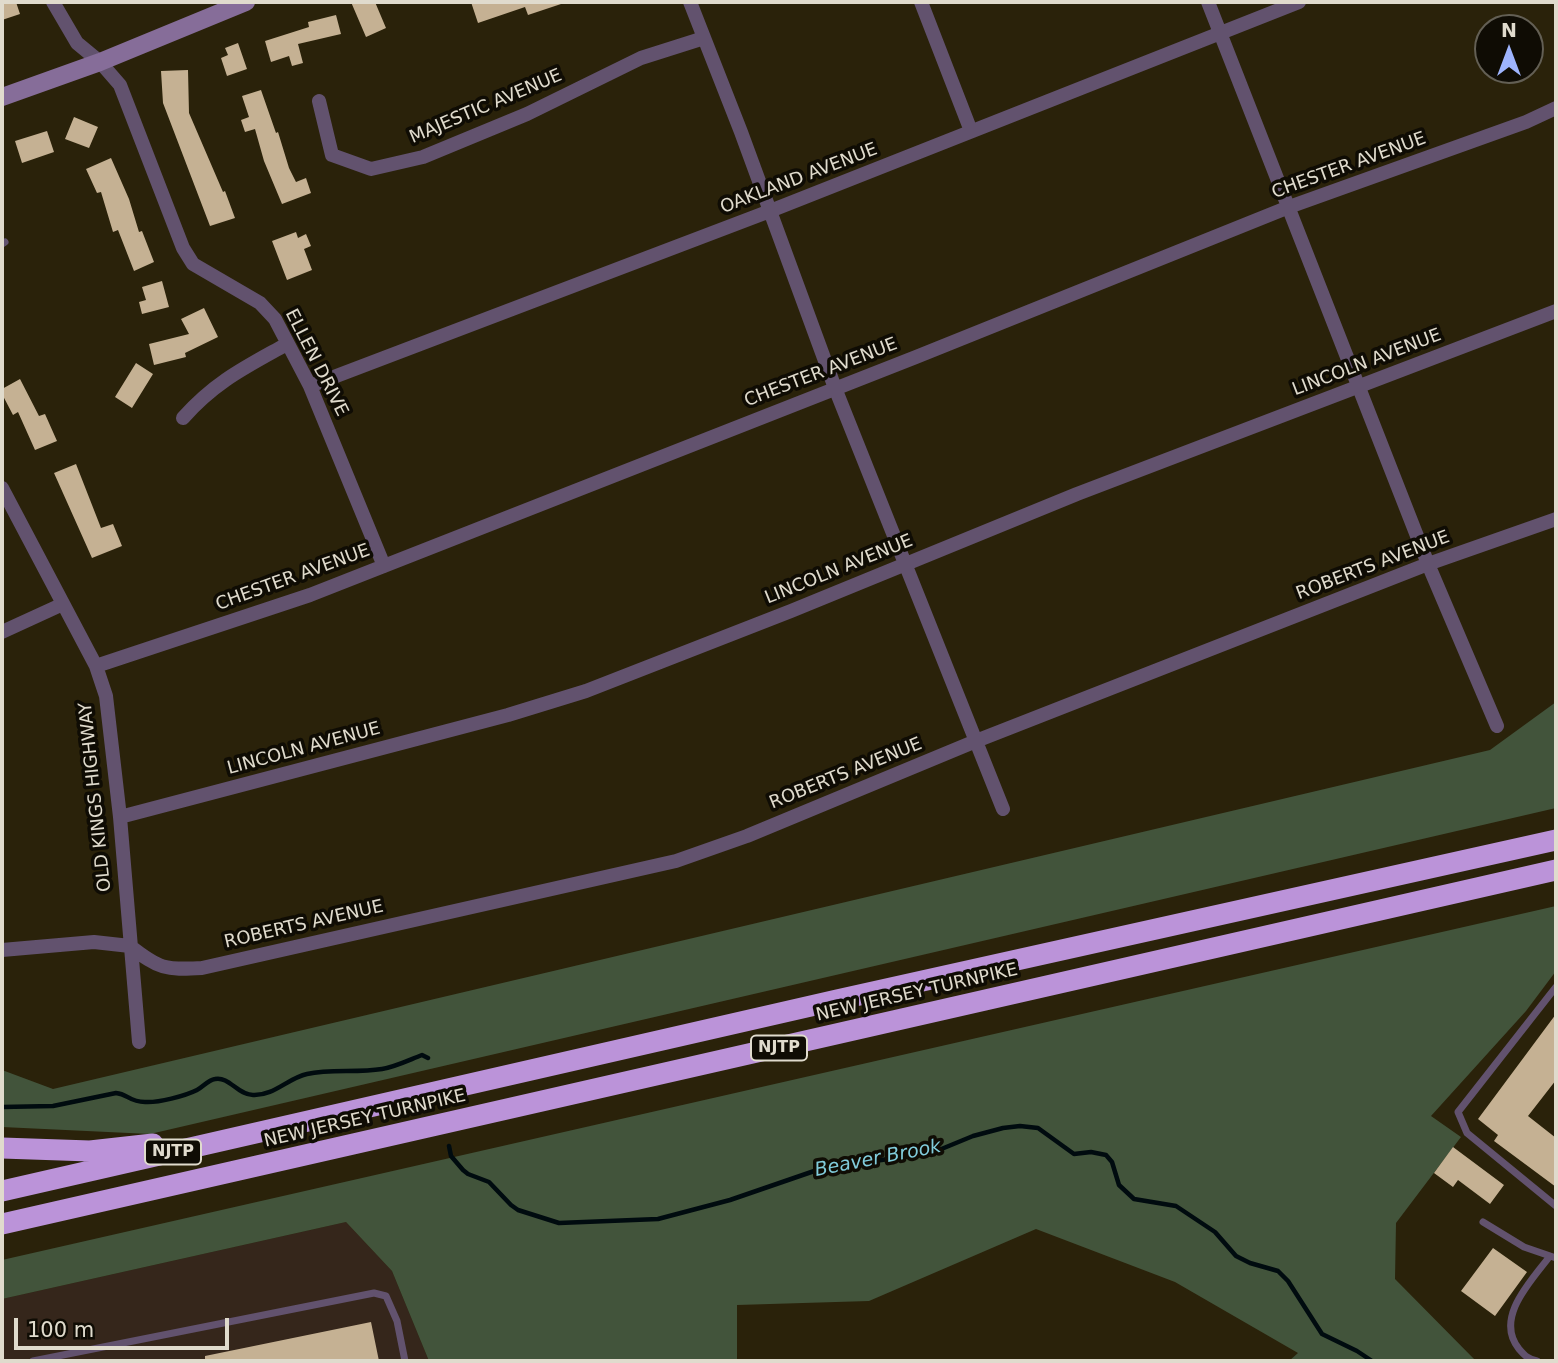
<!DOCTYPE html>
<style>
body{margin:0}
#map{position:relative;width:1558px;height:1363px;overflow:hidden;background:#2a220a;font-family:"DejaVu Sans",sans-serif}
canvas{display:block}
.frame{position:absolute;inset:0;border:4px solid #e0dbcd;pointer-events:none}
.north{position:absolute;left:1474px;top:14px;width:70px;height:70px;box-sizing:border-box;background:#0f0c04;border:2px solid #635f54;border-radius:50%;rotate:0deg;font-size:19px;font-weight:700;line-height:28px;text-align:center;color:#e0dbcd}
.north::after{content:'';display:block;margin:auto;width:24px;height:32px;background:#9eb4fd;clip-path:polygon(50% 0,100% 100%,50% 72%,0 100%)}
.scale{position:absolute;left:14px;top:1318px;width:215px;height:32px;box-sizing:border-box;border:4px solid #e0dbcd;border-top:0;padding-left:9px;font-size:21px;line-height:24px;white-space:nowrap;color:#e0dbcd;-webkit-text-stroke:5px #0f0c04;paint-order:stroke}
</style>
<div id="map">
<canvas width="1558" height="1363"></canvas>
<div class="frame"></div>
<div class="north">N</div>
<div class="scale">100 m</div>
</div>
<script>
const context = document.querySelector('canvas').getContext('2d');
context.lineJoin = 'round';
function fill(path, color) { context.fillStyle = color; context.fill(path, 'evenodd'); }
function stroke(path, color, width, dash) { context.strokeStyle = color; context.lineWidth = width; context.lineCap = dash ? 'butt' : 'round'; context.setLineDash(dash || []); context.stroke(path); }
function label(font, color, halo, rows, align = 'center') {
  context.font = font + ' "DejaVu Sans",sans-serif'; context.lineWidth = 7; context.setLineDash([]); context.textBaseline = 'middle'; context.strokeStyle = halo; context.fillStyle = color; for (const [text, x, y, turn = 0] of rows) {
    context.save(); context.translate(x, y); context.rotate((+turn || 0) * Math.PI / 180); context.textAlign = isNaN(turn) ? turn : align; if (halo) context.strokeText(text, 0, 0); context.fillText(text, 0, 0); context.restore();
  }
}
const industrial = new Path2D(`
 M346 1222 392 1271 429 1361H2V1299Z`);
const forest = new Path2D(`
 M1556 702V808L150 1134 2 1127V1070L53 1089 1490 750Z
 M1556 906V971L1526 1011 1431 1116 1461 1137 1396 1223 1395 1279 1476 1361H1289L1298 1353 1175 1282 1036 1229 869 1301 737 1305V1361H429L392 1271 346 1222 2 1299V1260Z`);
const stream = new Path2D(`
 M2 1107 53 1106 116 1093C128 1094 129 1102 145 1102 158 1103 185 1096 197 1090 203 1087 208 1080 215 1079 229 1076 238 1095 253 1095 274 1096 288 1078 307 1074 331 1069 357 1073 382 1069 395 1067 409 1060 422 1055L428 1058
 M449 1146 451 1156 463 1170 468 1174 489 1182 511 1205 518 1210 559 1223 658 1219 730 1200 823 1168 918 1155 939 1150 973 1136 1003 1128 1020 1126 1038 1128 1074 1154 1091 1152 1106 1155 1112 1162 1119 1185 1134 1199 1176 1206 1215 1232 1236 1256 1250 1263 1278 1271 1288 1281 1322 1334 1357 1351 1372 1361`);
const building = new Path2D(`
 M2 2H16L20 14 2 20Z
 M351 2H375L386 28 366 37Z
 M471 2H560L561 4 528 15 525 7 478 23Z
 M336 15 341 34 298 44 303 63 292 66 289 56 271 62 265 41 309 27 308 22Z
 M238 43 247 69 227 76 221 58 228 55 225 48Z
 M188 70 189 113 223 192 225 191 235 218 210 226 163 103 161 71Z
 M261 90 276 133 278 132 289 168 296 182 306 178 311 193 282 204 264 161 255 129 245 132 241 120 249 117 242 96Z
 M74 117 98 127 89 148 65 139Z
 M47 131 54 152 22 163 15 141Z
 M111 158 129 199 139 232 142 231 154 262 134 271 118 230 113 232 101 192 97 193 86 169Z
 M296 232 298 238 306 234 311 246 304 249 312 270 287 280 272 241Z
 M162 281 169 307 142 314 139 302 146 300 142 287Z
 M204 308 218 337 185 353 186 357 154 365 149 344 189 334 181 319Z
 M136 363 153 374 132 408 115 397Z
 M20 379 39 416 45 414 57 441 35 450 18 412 13 415 2 394V389Z
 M76 464 101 528 113 524 122 546 92 558 54 473Z
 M1556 1014V1080L1528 1116 1556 1138V1187L1494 1141 1498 1135 1478 1119Z
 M1453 1147 1504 1185 1490 1204 1458 1180 1453 1187 1434 1173Z
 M1493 1248 1527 1272 1495 1316 1461 1291Z
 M371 1322 379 1361H205V1356Z`);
const lane = new Path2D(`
 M2 244 5 242
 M1556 987 1458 1112 1467 1133 1556 1206
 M1483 1222 1524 1247 1556 1258
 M33 1361 374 1293 386 1296 397 1321 405 1361
 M1537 1361C1528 1359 1525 1356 1519 1349 1494 1318 1531 1281 1550 1256`);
const street = new Path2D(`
 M53 2 77 43 100 62 120 85 183 248 193 264 260 303 275 319 310 386 384 566
 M690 2 741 132 835 388 1003 809
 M921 2 971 131
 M1208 2 1428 564 1497 726
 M319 101 332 155 371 169 423 157 527 114 641 58 704 38
 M310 386 770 211 1299 2
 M183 418C216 381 246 367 287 344
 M2 488 96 666 106 696 120 817 139 1042
 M2 632 63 604
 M96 666 310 595 916 357 1289 207 1526 122 1556 108
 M120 817 508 715 586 691 791 611 1077 494 1556 311
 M130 946C159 969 165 970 202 968L676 861 747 836 976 741 1428 564 1556 519
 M2 950 94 942 130 946`);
const secondary = new Path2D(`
 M2 97 100 62 246 2`);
const highway = new Path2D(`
 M2 1148 90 1151 153 1144
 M2 1191 837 1000 1556 840
 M2 1224 1556 870`);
const shields = [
 [779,1048,56],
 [173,1152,56]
];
const shieldNames = [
 ["NJTP",779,1048],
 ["NJTP",173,1152]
];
const streetNames = [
 ["MAJESTIC AVENUE",486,107,-23],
 ["CHESTER AVENUE",1349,166,-20],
 ["OAKLAND AVENUE",799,179,-21],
 ["ELLEN DRIVE",316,363,63],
 ["LINCOLN AVENUE",1367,363,-21],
 ["CHESTER AVENUE",821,373,-21],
 ["ROBERTS AVENUE",1373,566,-21],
 ["LINCOLN AVENUE",839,570,-22],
 ["CHESTER AVENUE",293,578,-20],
 ["LINCOLN AVENUE",304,749,-15],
 ["ROBERTS AVENUE",846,774,-22],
 ["OLD KINGS HIGHWAY",96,797,-96],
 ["ROBERTS AVENUE",304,925,-13],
 ["NEW JERSEY TURNPIKE",917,993,-13],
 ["NEW JERSEY TURNPIKE",365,1119,-13]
];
const waterNames = [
 ["Beaver Brook",878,1159,-11]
];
fill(industrial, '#35261b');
fill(forest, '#42543b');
stroke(stream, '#000b0f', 4.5);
fill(building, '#c5b193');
stroke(lane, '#62526e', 7);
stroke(street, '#62526e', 14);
stroke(secondary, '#866d99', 18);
stroke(highway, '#bb93d9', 21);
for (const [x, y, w] of shields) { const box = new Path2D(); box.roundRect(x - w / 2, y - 12.5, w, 25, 5); context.fillStyle = '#0f0c04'; context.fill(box); stroke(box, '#e0dbcd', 2); }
label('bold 16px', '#e0dbcd', null, shieldNames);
label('18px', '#e0dbcd', '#0f0c04', streetNames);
label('italic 19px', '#81ccdb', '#0f0c04', waterNames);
</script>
